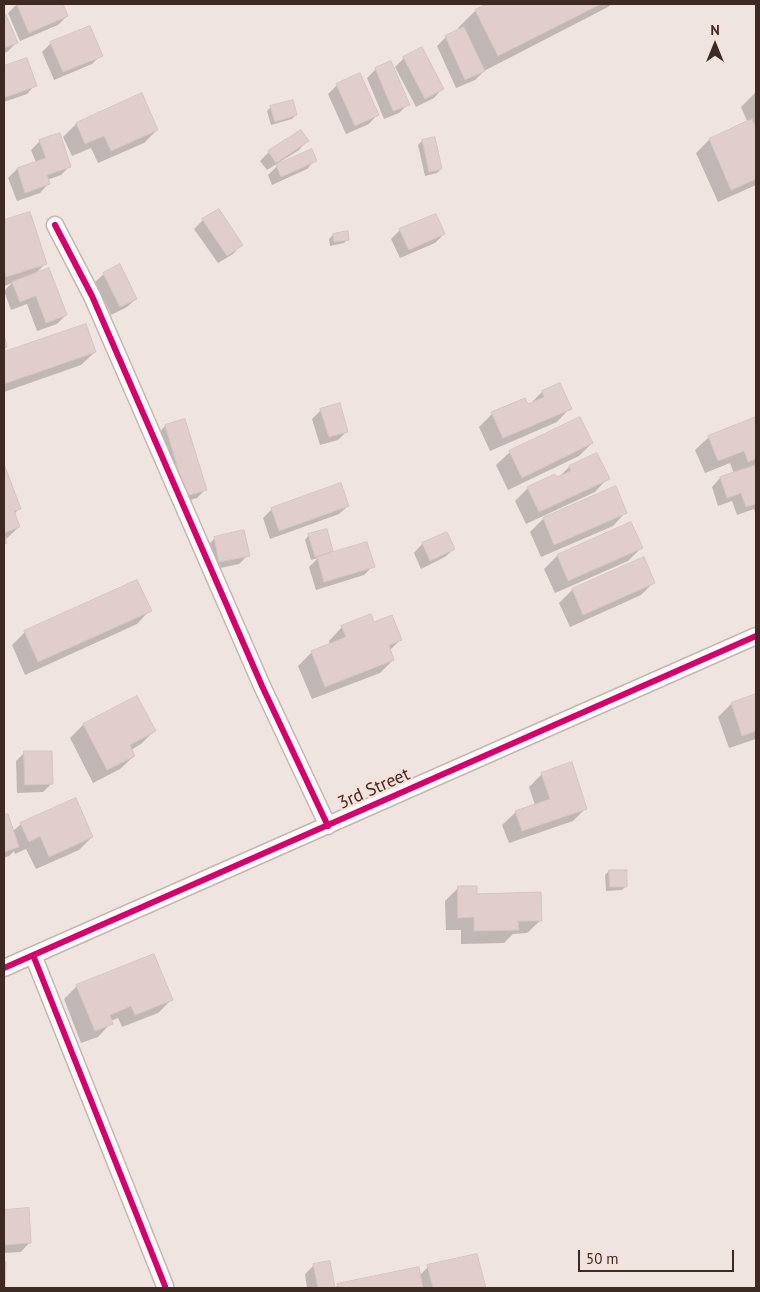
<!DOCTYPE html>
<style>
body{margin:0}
#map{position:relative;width:760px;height:1292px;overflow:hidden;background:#f0e4e0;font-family:"PT Sans",sans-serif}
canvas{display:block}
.frame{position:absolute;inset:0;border:5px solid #3f2923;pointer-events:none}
.north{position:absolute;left:690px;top:20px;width:50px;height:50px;-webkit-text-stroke:4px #f7e0d9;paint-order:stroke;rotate:0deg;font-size:14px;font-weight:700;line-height:20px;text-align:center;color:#3f2923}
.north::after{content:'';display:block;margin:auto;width:18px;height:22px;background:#3f2923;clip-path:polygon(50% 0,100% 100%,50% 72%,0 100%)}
.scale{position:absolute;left:578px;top:1250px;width:156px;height:22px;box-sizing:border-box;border:2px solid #3f2923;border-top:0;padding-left:6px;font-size:15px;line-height:18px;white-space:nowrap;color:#3f2923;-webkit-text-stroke:4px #f7e0d9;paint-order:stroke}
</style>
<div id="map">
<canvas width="760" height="1292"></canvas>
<div class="frame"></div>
<div class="north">N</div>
<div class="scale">50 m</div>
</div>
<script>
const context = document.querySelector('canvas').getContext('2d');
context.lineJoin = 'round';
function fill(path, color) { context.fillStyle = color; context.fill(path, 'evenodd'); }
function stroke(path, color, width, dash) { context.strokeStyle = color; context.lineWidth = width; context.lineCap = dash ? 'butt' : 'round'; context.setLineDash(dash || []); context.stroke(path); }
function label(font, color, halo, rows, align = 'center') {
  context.font = font + ' "PT Sans",sans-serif'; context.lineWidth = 4.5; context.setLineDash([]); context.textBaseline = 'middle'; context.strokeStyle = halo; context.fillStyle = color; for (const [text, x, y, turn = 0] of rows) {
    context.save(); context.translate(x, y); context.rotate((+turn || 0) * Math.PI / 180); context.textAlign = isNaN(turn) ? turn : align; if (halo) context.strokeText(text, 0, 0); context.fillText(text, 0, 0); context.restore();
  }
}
const shadow = new Path2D(`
 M17 4H61L67 16 58 25 20 41 8 13Z
 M490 4H612L608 7 484 71 475 80 456 88 437 46 445 38 460 31 458 28 475 11Z
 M6 16 16 43 7 52 4 53V17Z
 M51 43 101 55 92 64 54 80 42 52Z
 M404 58 442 89 434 98 416 107 395 67Z
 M26 60 35 85 27 94 4 102V67Z
 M376 69 408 104 399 113 384 119 367 78Z
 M337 85 377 115 369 124 346 134 328 94Z
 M756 92V185L718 202 696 153 709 140 748 123 741 107Z
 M142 95 157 130 144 143 98 163 91 148 72 156 63 137 76 124Z
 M271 107 296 115 292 119 271 125 267 111Z
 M40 141 70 166 61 175 47 180 48 184 40 193 17 201 8 178 17 169 36 162 31 150Z
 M307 141 299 150 267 170 260 161 269 152Z
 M422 141 441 169 437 173 425 176 418 145Z
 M315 160 307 169 272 185 268 175 277 166Z
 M29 213 45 264 34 275 66 315 57 324 37 331 27 304 11 310 4 291 12 283 4 286V221Z
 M203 220 241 245 233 254 218 263 194 229Z
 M400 230 444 234 435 243 400 258 391 239Z
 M333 235 348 239 344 243 330 246 329 239Z
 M104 274 136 299 127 307 111 315 95 282Z
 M85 326 95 352 81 365 4 392V354Z
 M542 392 570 408 557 422 490 451 479 427 492 414 528 406Z
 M321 410 347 431 338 440 320 445 312 419Z
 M756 418V465L754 467 756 466V515L754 509 737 515 732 501 718 506 712 487 720 478 734 474 730 463 705 473 695 450 709 437Z
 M165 426 205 490 197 498 178 504 157 435Z
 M592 443 579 456 508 490 496 465 510 452Z
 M597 454 608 478 595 492 526 524 515 501 528 488 558 478 569 467Z
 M4 467 20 508 14 514 19 527 5 540 6 542 4 544Z
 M348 506 339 514 270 539 263 518 272 509Z
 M626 512 613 526 541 557 530 532 543 519Z
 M446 533 454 549 445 557 421 569 414 553 422 544Z
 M309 535 332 551 328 555 373 566 364 575 316 590 309 567 318 558 311 560 305 540Z
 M215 538 248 555 239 564 211 570 206 547Z
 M641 548 628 561 555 593 544 569 557 556Z
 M643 558 654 582 641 595 570 627 559 603 572 590Z
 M150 610 137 624 25 675 12 645 25 632Z
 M373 624 400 640 389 651 393 660 380 673 312 699 298 666 312 652 330 645 329 641 342 627Z
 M756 696V739L729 748 718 717 731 704Z
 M137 698 154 731 141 744 131 750 134 756 120 769 93 783 70 738 83 725Z
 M25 752 52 783 43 792 17 793 16 761Z
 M542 774 586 808 573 821 509 843 502 825 516 812 535 805 529 787Z
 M7 816 12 832 21 824 92 837 79 850 36 869 26 849 15 854 14 851 9 856 4 858V817Z
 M609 871 626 886 622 890 606 891 605 875Z
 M458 888 475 895 541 920 527 933 513 934 504 943 461 944V930H446L445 901Z
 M77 986 171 1000 158 1013 122 1027 118 1018 111 1021V1023L98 1037 81 1043 64 999Z
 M28 1210 29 1243 21 1252 4 1253V1211Z
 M476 1255 485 1288H335L338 1285 419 1276 428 1267Z
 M329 1262 334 1288H307L305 1274 314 1265Z`);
const building = new Path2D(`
 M17 4H63L68 16 29 33Z
 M487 4H601L498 56 475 10Z
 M6 15 18 43 4 48V16Z
 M90 26 103 56 63 72 50 42Z
 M464 27 485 71 465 80 445 36Z
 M422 47 444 89 425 99 403 57Z
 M27 58 37 86 4 98V66Z
 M391 61 410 105 393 111 375 68Z
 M360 73 379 115 355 126 336 84Z
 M142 93 158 130 111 151 104 136 85 144 76 123Z
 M293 100 297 115 275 122 270 106Z
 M752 119 756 128V179L731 190 709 139Z
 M301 130 309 141 276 163 268 151Z
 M60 133 71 167 47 175 50 184 25 193 17 168 46 158 39 140Z
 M435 137 442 169 429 172 422 140Z
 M312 149 317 161 281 177 276 165Z
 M219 209 243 245 227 256 202 219Z
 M30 212 47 264 6 277 4 269V220Z
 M436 214 445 234 409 250 399 229Z
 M348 231 349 240 334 242 333 234Z
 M120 264 137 299 120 307 103 273Z
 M49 268 67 315 46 323 36 296 20 302 12 282Z
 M86 324 96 352 4 384V352Z
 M4 334 7 347 4 348Z
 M560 383 572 409 503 438 491 412 525 398 528 404 544 397 542 391Z
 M340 403 348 432 329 437 320 409Z
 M580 417 593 443 522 478 509 451Z
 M756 417V459L748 462 744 451 718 461 708 436Z
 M185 419 207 490 186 496 165 425Z
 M597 453 610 479 539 512 527 487 555 474 557 477 571 471 569 466Z
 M4 464 21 509 14 511 20 527 4 533 7 543 4 544Z
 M756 465V504L746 507 741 493 727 498 720 477Z
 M341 483 349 506 279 531 271 508Z
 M616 486 627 513 554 545 543 518Z
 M631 522 643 548 568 581 557 555Z
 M327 529 333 551 315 557 308 534Z
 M244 530 250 556 219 562 214 537Z
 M447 532 455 549 430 561 422 543Z
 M367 542 375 567 324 582 317 557Z
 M644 557 655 583 583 615 572 589Z
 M137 580 152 611 38 662 24 631Z
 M371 614 374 622 392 615 402 640 389 645 394 660 325 687 311 651 346 637 341 626Z
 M756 694V731L742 736 731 703Z
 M137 696 156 731 130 745 135 756 107 770 83 724Z
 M24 751H52L53 784 25 785Z
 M572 762 587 809 522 831 515 811 550 799 541 773Z
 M76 798 93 837 49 857 40 836 29 842 20 823Z
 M8 814 19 847 4 852V815Z
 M609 870H627V887H610Z
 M458 886H477V894L541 892 542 921H518L519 930 474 931V917L458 918Z
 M154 954 173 1000 135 1015 131 1006 110 1015 113 1024 95 1031 76 985Z
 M29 1208 31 1243 4 1245V1210Z
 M477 1254 486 1288H433L427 1265Z
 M330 1261 335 1288H318L313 1264Z
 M4 1262H6L5 1288H4Z
 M419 1267 423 1288H338L337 1284Z`);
const minor = new Path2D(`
 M55 225 92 296 262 686 328 826
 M33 955 165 1286
 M4 968 756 636`);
const cycleway = new Path2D(`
 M55 225 92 296 262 686 328 826
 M33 955 165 1286
 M4 968 756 636`);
const streetNames = [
 ["3rd Street",374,789,-24]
];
fill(shadow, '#0003');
fill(building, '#e1cdcc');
stroke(building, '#d3c4c2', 1);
stroke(minor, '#c5b6b1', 19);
stroke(minor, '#fdfbfa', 16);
stroke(cycleway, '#d6006c', 6);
label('18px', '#3f2923', '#f7e0d9', streetNames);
</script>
